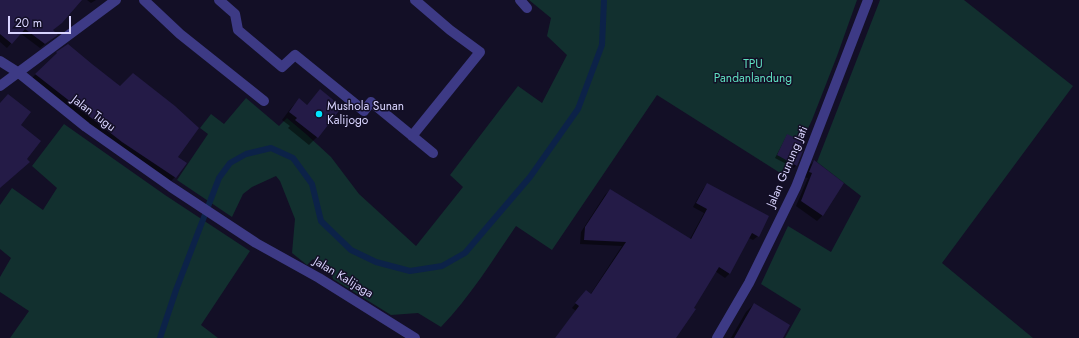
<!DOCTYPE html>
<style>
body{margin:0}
#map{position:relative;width:1079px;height:338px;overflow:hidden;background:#130f26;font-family:Jost,sans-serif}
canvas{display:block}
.scale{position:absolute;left:8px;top:16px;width:63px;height:18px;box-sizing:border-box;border:2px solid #d9d4ff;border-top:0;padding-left:5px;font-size:12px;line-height:14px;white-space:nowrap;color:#d9d4ff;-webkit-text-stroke:3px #130f26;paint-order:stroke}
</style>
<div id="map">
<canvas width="1079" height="338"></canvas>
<div class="scale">20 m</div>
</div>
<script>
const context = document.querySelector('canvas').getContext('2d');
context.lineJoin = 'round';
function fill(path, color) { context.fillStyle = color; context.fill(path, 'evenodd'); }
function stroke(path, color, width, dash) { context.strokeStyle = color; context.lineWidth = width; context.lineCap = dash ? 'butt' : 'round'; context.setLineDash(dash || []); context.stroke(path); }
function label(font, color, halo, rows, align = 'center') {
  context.font = font + ' Jost,sans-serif'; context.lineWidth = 3; context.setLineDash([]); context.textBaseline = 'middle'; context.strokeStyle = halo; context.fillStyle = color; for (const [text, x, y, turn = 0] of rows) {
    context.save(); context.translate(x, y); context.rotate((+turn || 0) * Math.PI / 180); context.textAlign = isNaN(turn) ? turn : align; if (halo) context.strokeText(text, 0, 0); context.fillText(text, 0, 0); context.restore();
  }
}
const green = new Path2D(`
 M529 0H857L837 56 812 120 785 176 657 95 552 250 516 226C492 261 470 297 441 327L418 313 391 315 333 279 331 272 313 259 307 265 292 253 295 219 280 181 276 176 252 187 243 194 232 217 177 180 208 134 200 128 211 114 224 124 246 98 279 126 287 118 306 134 331 157 359 194 416 246 463 187 450 175 518 86 542 103 567 55 547 36 551 18Z
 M880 0H964L1073 86 942 263 1033 338H785L801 309 761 284 788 226 831 252 861 196 817 162Z
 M64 124 165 195 250 251 201 325 218 338H10L29 311 0 292V277L11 258 0 249V205L12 188 43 210 57 188 32 166Z`);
const shadow = new Path2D(`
 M0 0H81L52 31 57 35 40 48 20 33 7 48 0 42Z
 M87 0H96L91 3Z
 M36 74 120 87 177 157 175 177 170 182 118 146 31 79Z
 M320 90 317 137 309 145 288 128 290 126 282 120 291 108 299 100 306 106Z
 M787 135 796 165 794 168 775 158Z
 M814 161 842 183 822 216 817 221 796 206 808 178 804 177 809 166Z
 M708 184 758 236 753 240 749 238 730 273 725 278 715 271 674 338H555L576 311 572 308 582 296 590 295 622 246 580 244 581 232 605 195 610 190 690 239 704 213 693 207 703 189Z
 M754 304 782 338H731L746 312Z`);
const stream = new Path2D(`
 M160 338 176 290 219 178 230 163 246 154 271 148 293 158 312 184 321 221 351 250 376 262 410 271 442 266 465 253 530 177 578 109 602 45 604 0`);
const building = new Path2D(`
 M0 0H82L62 23 53 30 58 35 45 44 25 29 12 44 0 34Z
 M68 44 92 64 120 86 133 73 175 106 199 128 178 157 187 163 176 178 122 142 35 74 57 53 56 52Z
 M320 89 342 107 318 138 295 120 297 118 289 112 299 98 307 105Z
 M8 94 31 112 21 125 41 141 27 159 30 162 0 188V103Z
 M787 134 804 142 801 150 803 151 797 166 777 155Z
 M814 160 844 183 823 216 801 201 812 173 809 172Z
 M707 183 769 216 759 237 752 233 730 274 719 267 694 308 696 309 676 338H555L579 306 575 303 586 290 591 294 626 242 584 240 585 227 610 189 691 239 707 209 696 203Z
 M754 303 790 325 783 338H734Z`);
const minor = new Path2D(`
 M144 0 180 34 264 101
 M219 0 235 14 238 30 282 67 295 55 364 111 371 102 433 153
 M520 0 527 8
 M0 61 19 73 86 127 171 187 256 243 319 278 415 338
 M0 86 116 0
 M412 136 480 52 450 30 415 0
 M717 338 749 283 796 187 868 0`);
const markers = [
 [319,114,4,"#00e5ff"]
];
const parkNames = [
 ["TPU",753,65],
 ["Pandanlandung",753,79]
];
const poiNames = [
 ["Mushola Sunan",327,107],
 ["Kalijogo",327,121]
];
const streetNames = [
 ["Jalan Tugu",93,114,37],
 ["Jalan Gunung Jati",788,167,-67],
 ["Jalan Kalijaga",343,278,31]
];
fill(green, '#12302f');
fill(shadow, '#0007');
stroke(stream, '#0c2248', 6);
fill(building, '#241b47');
stroke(minor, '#3d3a85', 10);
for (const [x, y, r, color] of markers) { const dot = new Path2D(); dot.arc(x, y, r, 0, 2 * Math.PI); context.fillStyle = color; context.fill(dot); stroke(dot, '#130f26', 1.5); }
label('12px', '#5fe0c0', '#130f26', parkNames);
label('12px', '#d9d4ff', '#130f26', poiNames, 'left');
label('12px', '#d9d4ff', '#130f26', streetNames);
</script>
